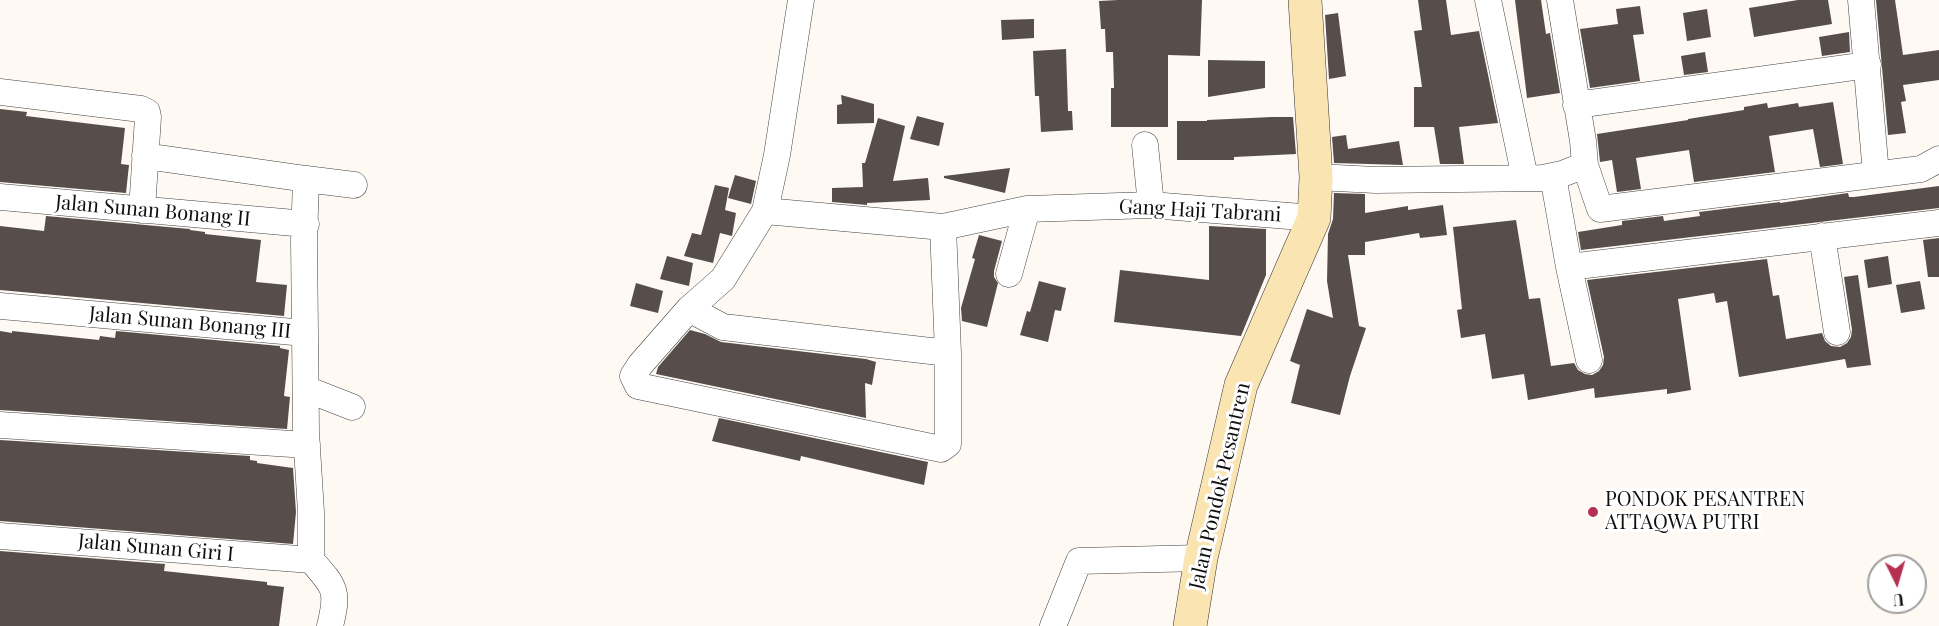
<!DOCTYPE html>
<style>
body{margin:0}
#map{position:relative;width:1939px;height:626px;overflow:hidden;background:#fef9f2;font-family:"Playfair Display",serif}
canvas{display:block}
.north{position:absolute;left:1867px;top:554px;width:60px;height:60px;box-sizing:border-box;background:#fff;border:2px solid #9f9f9f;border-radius:50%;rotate:175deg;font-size:16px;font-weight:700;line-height:24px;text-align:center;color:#0f0f0f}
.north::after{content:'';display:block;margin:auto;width:21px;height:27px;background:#b5314f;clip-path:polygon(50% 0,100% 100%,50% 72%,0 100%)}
</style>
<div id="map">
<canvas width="1939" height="626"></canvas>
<div class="north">U</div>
</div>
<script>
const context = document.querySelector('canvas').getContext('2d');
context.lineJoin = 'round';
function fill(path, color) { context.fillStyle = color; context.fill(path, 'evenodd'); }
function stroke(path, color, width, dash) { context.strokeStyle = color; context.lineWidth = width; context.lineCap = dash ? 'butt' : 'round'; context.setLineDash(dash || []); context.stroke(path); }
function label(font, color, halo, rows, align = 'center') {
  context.font = font + ' "Playfair Display",serif'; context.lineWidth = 6; context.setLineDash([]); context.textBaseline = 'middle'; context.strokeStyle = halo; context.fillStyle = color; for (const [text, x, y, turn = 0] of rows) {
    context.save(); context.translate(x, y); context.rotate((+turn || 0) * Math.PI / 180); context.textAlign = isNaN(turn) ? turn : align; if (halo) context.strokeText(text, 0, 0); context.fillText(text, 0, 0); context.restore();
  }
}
const building = new Path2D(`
 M1118 0H1202L1200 56 1168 55V127H1111V88H1114L1113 52H1106L1105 29H1101L1099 1Z
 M1418 0H1446L1451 35 1479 31 1498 123 1459 127 1464 164H1440L1434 127H1414V87H1422L1414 31 1422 30Z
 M1515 0H1541L1546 34 1550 33 1560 93 1527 98Z
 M1798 0H1828L1832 24 1754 37 1749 8Z
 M1876 0H1895L1903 55 1939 50V80L1903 85 1906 101 1901 102 1906 133 1888 135Z
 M1640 6 1644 34 1633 35 1640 81 1590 88 1580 29 1618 24 1616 9Z
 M1707 9 1711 37 1687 41 1683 13Z
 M1338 13 1346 76 1329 79 1325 15Z
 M1034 19V38L1002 40 1001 20Z
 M1849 32 1850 52 1822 56 1819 37Z
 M1066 49 1068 111H1072L1073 130 1041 132 1039 96H1035L1033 51Z
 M1705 52 1708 72 1684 75 1681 56Z
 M1208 60 1265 61V88L1208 97Z
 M841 95 874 104V123L837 124V105L842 104Z
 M1833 102 1843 164 1820 167 1813 129 1769 136 1775 172 1694 182 1689 150 1636 158 1641 189 1617 192 1612 160 1600 162 1597 134 1688 120V119L1744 110V107L1767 103 1768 108 1798 103 1799 107Z
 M0 109 27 112 26 116 125 128 121 164 129 165 126 193 0 182Z
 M917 116 944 123 939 146 910 139Z
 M1272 117H1293L1296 154 1234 157V160H1177V121H1207V120Z
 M878 118 905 126 893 181 928 178 930 200 867 203V205L832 202V188L863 187 862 163H865Z
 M1346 135 1348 149 1399 141 1403 165 1334 163 1332 137Z
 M1010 168 1005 193 944 178V176Z
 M735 175 756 181 751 204 728 198Z
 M715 185 729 188 725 210 736 213 732 236 720 233 713 263 684 256 692 233 701 235Z
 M1939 186V208L1581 250 1578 232 1622 225V221L1663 216 1664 221 1700 216 1699 212 1780 202V203L1848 193 1849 197H1854Z
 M1334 193 1365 194V213L1408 206V210L1443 205 1447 235 1420 238 1419 233 1365 242V255H1348L1359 326 1366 328 1350 376 1340 415 1291 403 1300 365 1290 361 1307 309 1333 318 1327 281 1328 234 1333 219Z
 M46 216 190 229V230L205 232V234L261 240 256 282 287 285 284 316 0 290V226L44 231Z
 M1516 220 1529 299 1540 298 1551 366 1574 363 1578 370 1585 374 1592 375 1599 371 1603 365 1604 357 1587 280 1767 259 1773 296 1779 295 1786 339 1822 333 1825 341 1831 346 1840 347 1847 343 1851 337 1852 330 1844 277 1858 275 1871 365 1847 368 1845 359 1739 377 1727 301 1716 303 1714 293 1678 299 1691 390 1667 394V389L1595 398 1594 388 1528 400 1524 374 1492 379 1485 334 1461 338 1457 310 1462 309 1453 227Z
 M1209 226 1266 229V275L1241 336 1114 322 1120 270 1209 280Z
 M979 235 1002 241 994 271V277L998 283 987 327 962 321 961 308 975 259 972 258Z
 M1939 238V277H1928L1923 240Z
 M667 256 693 263 689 286 660 279Z
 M1888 256 1892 284 1868 288 1864 260Z
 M1039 281 1066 288 1061 311 1055 310 1048 342 1020 335 1027 311 1030 312Z
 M1920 281 1925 309 1901 313 1896 285Z
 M636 283 663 291 658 313 630 306Z
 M690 330 705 334 721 342 866 359 876 362 872 385 865 383 866 418 656 374 658 367Z
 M0 331 12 333V331L99 340 100 336 115 338 116 331 280 346V348L289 350 284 396 290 397 287 429 0 410Z
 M719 418 928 462 924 485 801 456 800 461 712 441Z
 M0 440 250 456V460L257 461V463L293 468 296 512 293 544 0 521Z
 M0 551 165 564 164 571 267 582V585L284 587 279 626H0Z`);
const street = new Path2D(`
 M801 0 777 155 765 211 723 279 689 309 723 327 948 353
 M1488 0 1525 178
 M1861 0 1876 174
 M0 92 141 109 147 112 148 117 142 210
 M1576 105 1868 65
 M1145 145 1151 205
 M145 156 306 179 304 241 305 333
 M1585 165 1600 209 1921 169 1939 159
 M1553 176 1569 267 1589 360
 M1316 177 1376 180 1543 178 1562 174 1585 165 1583 141 1560 0
 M306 179 354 185
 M0 197 306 224
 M765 211 943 227 1027 209 1151 205 1314 218
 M1822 236 1837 332
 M1569 267 1939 223
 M1009 274 1027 209
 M0 306 305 333 306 432 311 512V560C335 587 339 590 330 626
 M689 309 640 365 633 376 638 386 941 449 948 444V353L943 227
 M306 389 352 407
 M0 425 307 445
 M0 536 311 560
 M1053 626 1079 561 1201 558`);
const secondary = new Path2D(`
 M1190 626 1201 558 1241 385 1314 218 1316 177 1305 0`);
const markers = [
 [1593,512,6,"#b5314f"]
];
const streetNames = [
 ["Jalan Sunan Bonang II",153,211,5],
 ["Gang Haji Tabrani",1200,211,3],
 ["Jalan Sunan Bonang III",190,323,5],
 ["Jalan Pondok Pesantren",1220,486,-77],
 ["Jalan Sunan Giri I",156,548,5]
];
const poiNames = [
 ["PONDOK PESANTREN",1605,500],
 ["ATTAQWA PUTRI",1605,523]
];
fill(building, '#574e4c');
stroke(street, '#424242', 27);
stroke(secondary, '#313131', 34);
stroke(street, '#fff', 26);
stroke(secondary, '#f9e4b2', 33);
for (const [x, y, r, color] of markers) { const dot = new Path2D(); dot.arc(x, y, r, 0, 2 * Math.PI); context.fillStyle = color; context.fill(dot); stroke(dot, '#fff', 2); }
label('20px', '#0f0f0f', '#fff', streetNames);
label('20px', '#0f0f0f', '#fff', poiNames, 'left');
</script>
